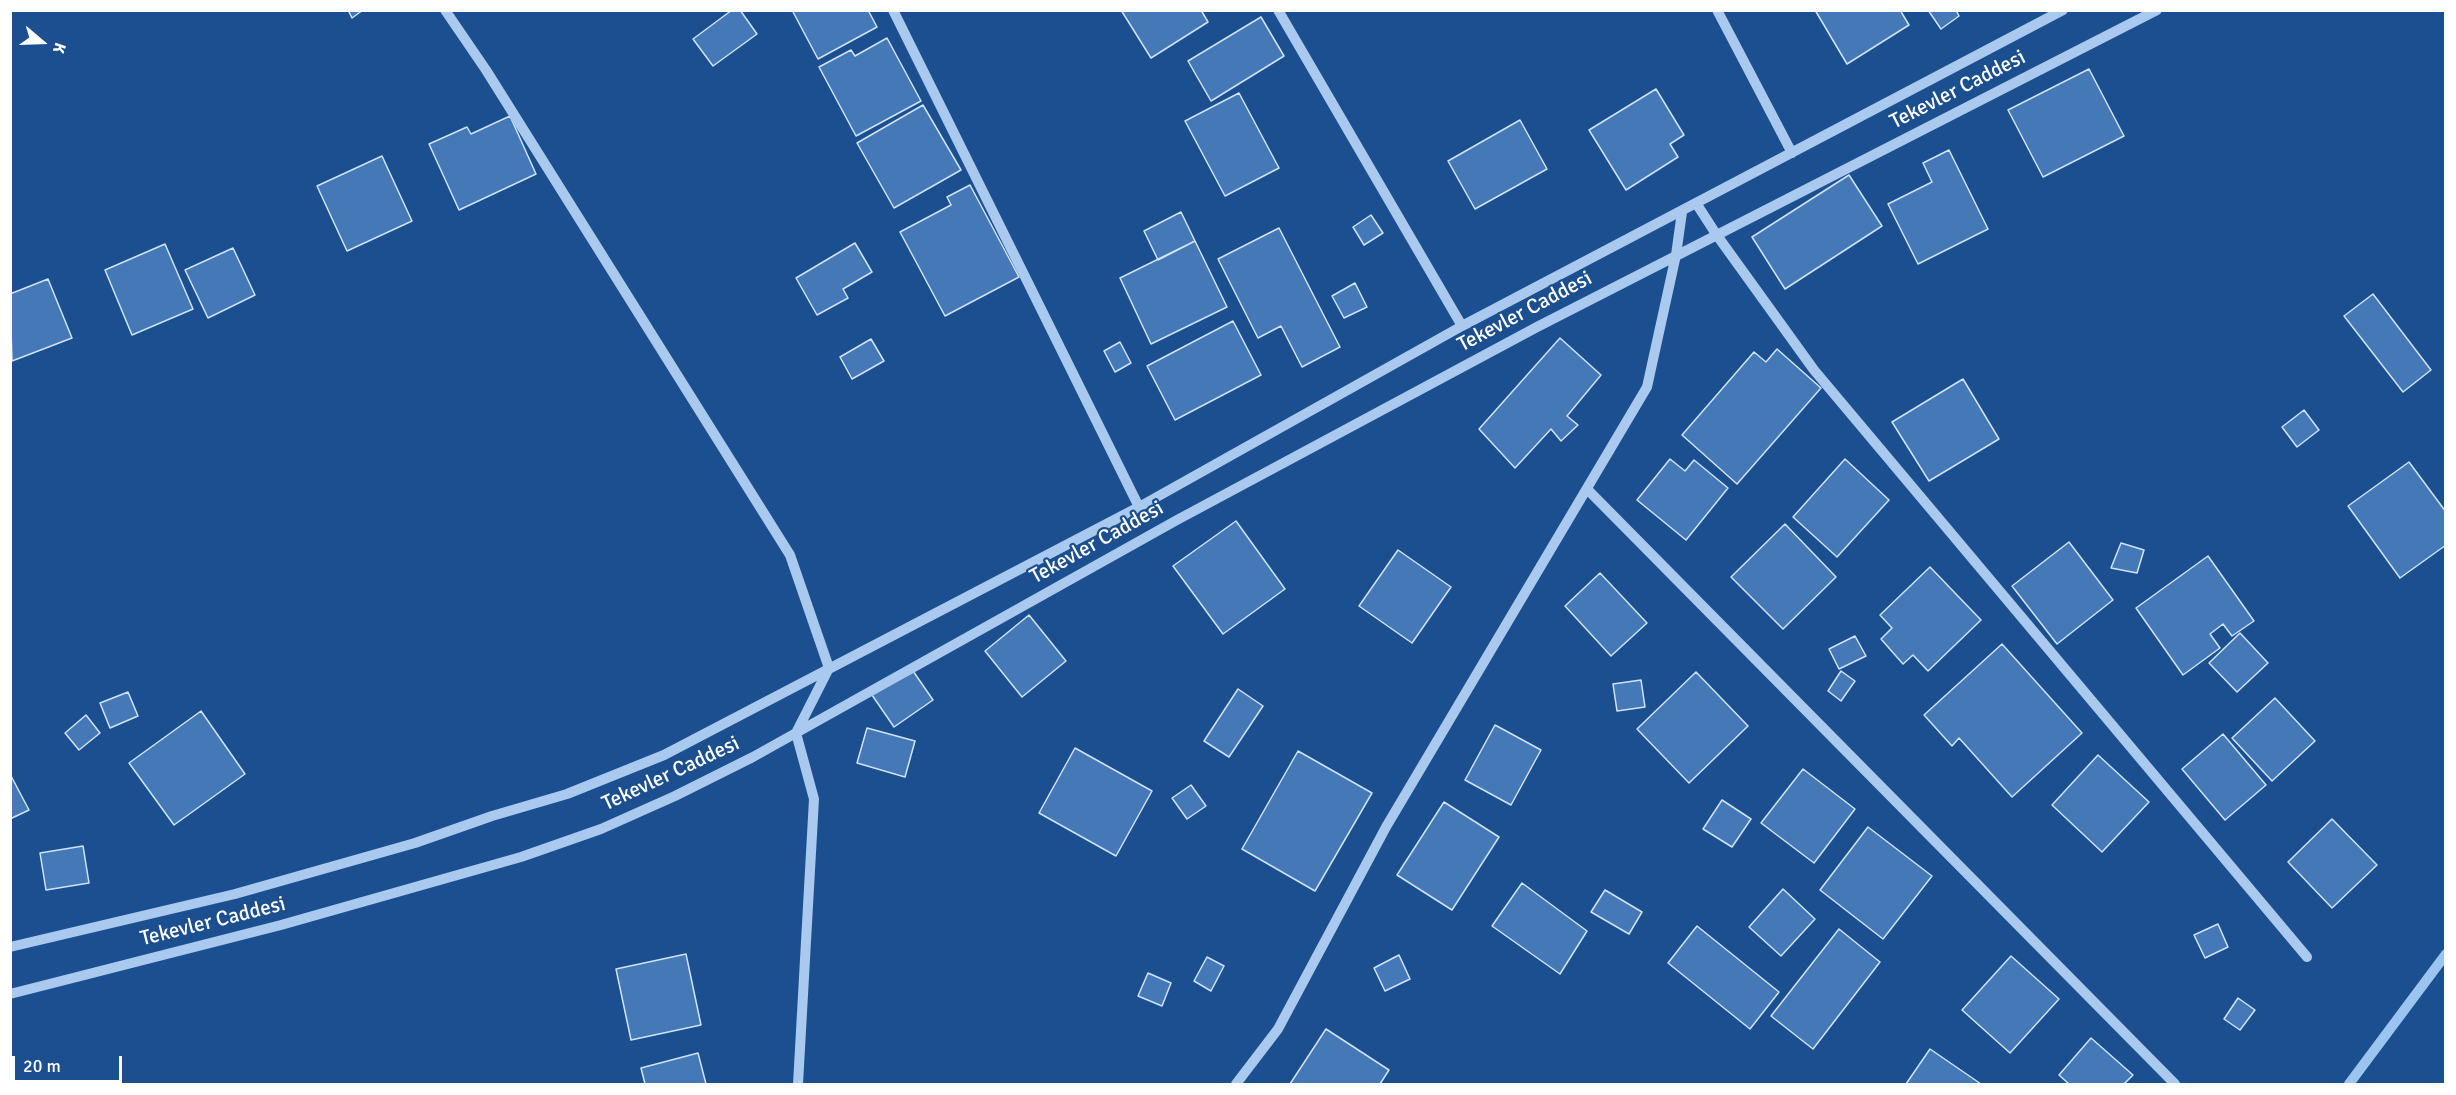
<!DOCTYPE html>
<style>
body{margin:0}
#map{position:relative;width:2456px;height:1095px;overflow:hidden;background:#1b4f8f;font-family:Signika,sans-serif}
canvas{display:block}
.frame{position:absolute;inset:0;border:12px solid #fff;pointer-events:none}
.north{position:absolute;left:12px;top:12px;width:60px;height:60px;-webkit-text-stroke:4px #1b4f8f;paint-order:stroke;rotate:109deg;font-size:16px;font-weight:700;line-height:24px;text-align:center;color:#fff}
.north::after{content:'';display:block;margin:auto;width:21px;height:27px;background:#fff;clip-path:polygon(50% 0,100% 100%,50% 72%,0 100%)}
.scale{position:absolute;left:12px;top:1056px;width:110px;height:27px;box-sizing:border-box;border:3px solid #fff;border-top:0;padding-left:8px;font-size:18px;line-height:21px;white-space:nowrap;color:#fff;-webkit-text-stroke:4px #1b4f8f;paint-order:stroke}
</style>
<div id="map">
<canvas width="2456" height="1095"></canvas>
<div class="frame"></div>
<div class="north">K</div>
<div class="scale">20 m</div>
</div>
<script>
const context = document.querySelector('canvas').getContext('2d');
context.lineJoin = 'round';
function stroke(path, color, width, dash) { context.strokeStyle = color; context.lineWidth = width; context.lineCap = dash ? 'butt' : 'round'; context.setLineDash(dash || []); context.stroke(path); }
function fill(path, color) { context.fillStyle = color; context.fill(path, 'evenodd'); }
function label(font, color, halo, rows, align = 'center') {
  context.font = font + ' Signika,sans-serif'; context.lineWidth = 4.5; context.setLineDash([]); context.textBaseline = 'middle'; context.strokeStyle = halo; context.fillStyle = color; for (const [text, x, y, turn = 0] of rows) {
    context.save(); context.translate(x, y); context.rotate((+turn || 0) * Math.PI / 180); context.textAlign = isNaN(turn) ? turn : align; if (halo) context.strokeText(text, 0, 0); context.fillText(text, 0, 0); context.restore();
  }
}
const stream = new Path2D(`
 M2349 1084 2446 954`);
const building = new Path2D(`
 M348 10H363L352 18Z
 M732 10H740L757 34 713 66 693 39Z
 M792 10H868L877 27 818 59Z
 M1121 10H1201L1208 22 1151 58Z
 M1815 10H1900L1909 25 1847 64Z
 M1928 10H1956L1959 16 1941 29Z
 M1261 17 1284 56 1211 101 1188 61Z
 M887 38 921 101 856 136 819 67 851 50 855 56Z
 M2089 69 2124 136 2043 177 2008 110Z
 M1656 89 1684 135 1670 144 1678 157 1626 190 1589 130Z
 M1239 93 1279 168 1225 196 1185 121Z
 M923 105 961 170 894 208 857 143Z
 M510 116 536 174 459 210 429 144 467 127 471 134Z
 M1520 120 1547 169 1475 209 1448 161Z
 M1949 150 1988 229 1918 264 1888 204 1932 182 1923 163Z
 M382 156 412 221 347 251 317 186Z
 M1849 175 1882 226 1785 289 1752 237Z
 M970 185 1019 277 945 316 900 232 951 205 947 197Z
 M1181 212 1195 241 1158 260 1144 231Z
 M1371 215 1383 233 1364 245 1353 227Z
 M1279 228 1340 347 1302 367 1281 326 1258 338 1218 259Z
 M1195 241 1227 307 1151 344 1120 278Z
 M855 243 872 272 843 289 848 298 817 315 796 278Z
 M165 244 193 309 132 335 105 270Z
 M233 248 255 295 208 318 185 270Z
 M48 279 72 338 12 361 10 294Z
 M1355 283 1367 307 1344 318 1332 296Z
 M2373 294 2431 370 2403 392 2344 316Z
 M1233 321 1261 375 1175 420 1147 366Z
 M1560 338 1601 375 1567 416 1578 425 1561 441 1551 429 1515 468 1479 429Z
 M871 339 884 361 852 379 840 357Z
 M1120 342 1131 363 1115 372 1104 351Z
 M1777 349 1821 388 1737 484 1682 435 1754 352 1766 362Z
 M1963 379 1999 439 1929 481 1892 422Z
 M2304 410 2319 430 2297 447 2282 427Z
 M1670 459 1685 471 1694 460 1728 488 1686 540 1637 500Z
 M1845 459 1889 500 1837 557 1793 517Z
 M2409 462 2446 512V545L2400 578 2348 506Z
 M1236 521 1285 589 1223 634 1173 566Z
 M1785 524 1836 577 1783 629 1731 577Z
 M2069 542 2113 600 2057 644 2012 586Z
 M2121 543 2144 550 2137 573 2111 568Z
 M1398 550 1451 587 1412 643 1359 606Z
 M2208 556 2254 621 2232 636 2223 624 2210 634 2220 648 2183 675 2136 608Z
 M1930 567 1981 620 1928 671 1913 655 1903 664 1881 639 1892 628 1880 615Z
 M1600 573 1647 623 1611 656 1565 606Z
 M1029 615 1066 661 1022 697 985 651Z
 M2240 633 2268 663 2237 692 2209 663Z
 M1855 636 1866 656 1839 669 1829 649Z
 M2002 644 2082 733 2012 797 1959 738 1952 746 1924 715Z
 M911 668 933 700 894 727 872 695Z
 M1841 671 1855 681 1841 701 1828 691Z
 M1696 672 1748 726 1689 783 1637 729Z
 M1641 680 1645 707 1617 711 1613 684Z
 M1238 689 1263 706 1229 757 1204 741Z
 M128 692 138 716 110 728 100 703Z
 M2275 698 2315 741 2272 781 2232 738Z
 M201 711 245 774 174 825 129 763Z
 M86 715 100 733 79 750 65 733Z
 M1495 725 1541 750 1511 805 1465 780Z
 M867 728 915 741 905 777 857 763Z
 M2223 734 2266 785 2225 820 2182 769Z
 M1075 748 1152 791 1116 856 1039 813Z
 M1298 751 1372 793 1315 891 1242 849Z
 M2098 755 2149 802 2102 852 2052 805Z
 M1803 769 1855 809 1814 863 1761 823Z
 M10 774 29 810 10 819Z
 M1191 785 1206 806 1187 819 1172 798Z
 M1722 800 1751 819 1732 847 1703 829Z
 M1444 802 1499 837 1452 910 1397 875Z
 M2332 819 2377 865 2332 908 2288 862Z
 M1868 827 1932 876 1883 939 1820 890Z
 M83 846 89 883 46 890 40 853Z
 M1522 883 1587 931 1560 974 1492 926Z
 M1783 889 1815 919 1781 956 1749 927Z
 M1605 890 1642 912 1629 934 1591 912Z
 M2218 924 2228 947 2205 958 2194 935Z
 M1697 926 1779 992 1750 1029 1668 963Z
 M1839 929 1880 962 1813 1049 1771 1016Z
 M686 954 701 1025 631 1040 616 969Z
 M1399 955 1410 979 1385 991 1374 968Z
 M2011 956 2059 999 2010 1053 1962 1010Z
 M1207 957 1224 966 1211 991 1194 981Z
 M1148 973 1171 983 1162 1006 1138 996Z
 M2238 998 2255 1010 2240 1030 2224 1019Z
 M1326 1029 1389 1070 1380 1084H1290Z
 M2091 1038 2133 1075 2124 1084H2069L2059 1075Z
 M1930 1049 1981 1084H1906Z
 M698 1053 706 1084H645L641 1068Z`);
const minor = new Path2D(`
 M445 10 486 70 790 555 829 668 796 733 814 799 798 1084
 M893 10 1139 507
 M1278 10 1462 326
 M1717 10 1792 153
 M1696 203 1716 234 1814 370 2307 957
 M1587 489 2175 1084
 M10 947 235 894 415 843 492 816 567 794 664 755 1139 507 1462 326 2063 10
 M10 994 281 925 521 857 601 829 675 796 753 757 1177 520 1537 327 2157 10
 M1236 1084 1278 1029 1386 827 1647 387 1676 255 1682 212`);
const streetNames = [
 ["Tekevler Caddesi",1958,90,-27],
 ["Tekevler Caddesi",1525,312,-28],
 ["Tekevler Caddesi",1097,543,-29],
 ["Tekevler Caddesi",671,774,-25],
 ["Tekevler Caddesi",213,922,-14]
];
stroke(stream, '#9cc4f0', 10);
fill(building, '#4478b7');
stroke(building, '#cfe3fa', 1.5);
stroke(minor, '#a9c9ee', 10);
label('21px', '#fff', '#1b4f8f', streetNames);
</script>
